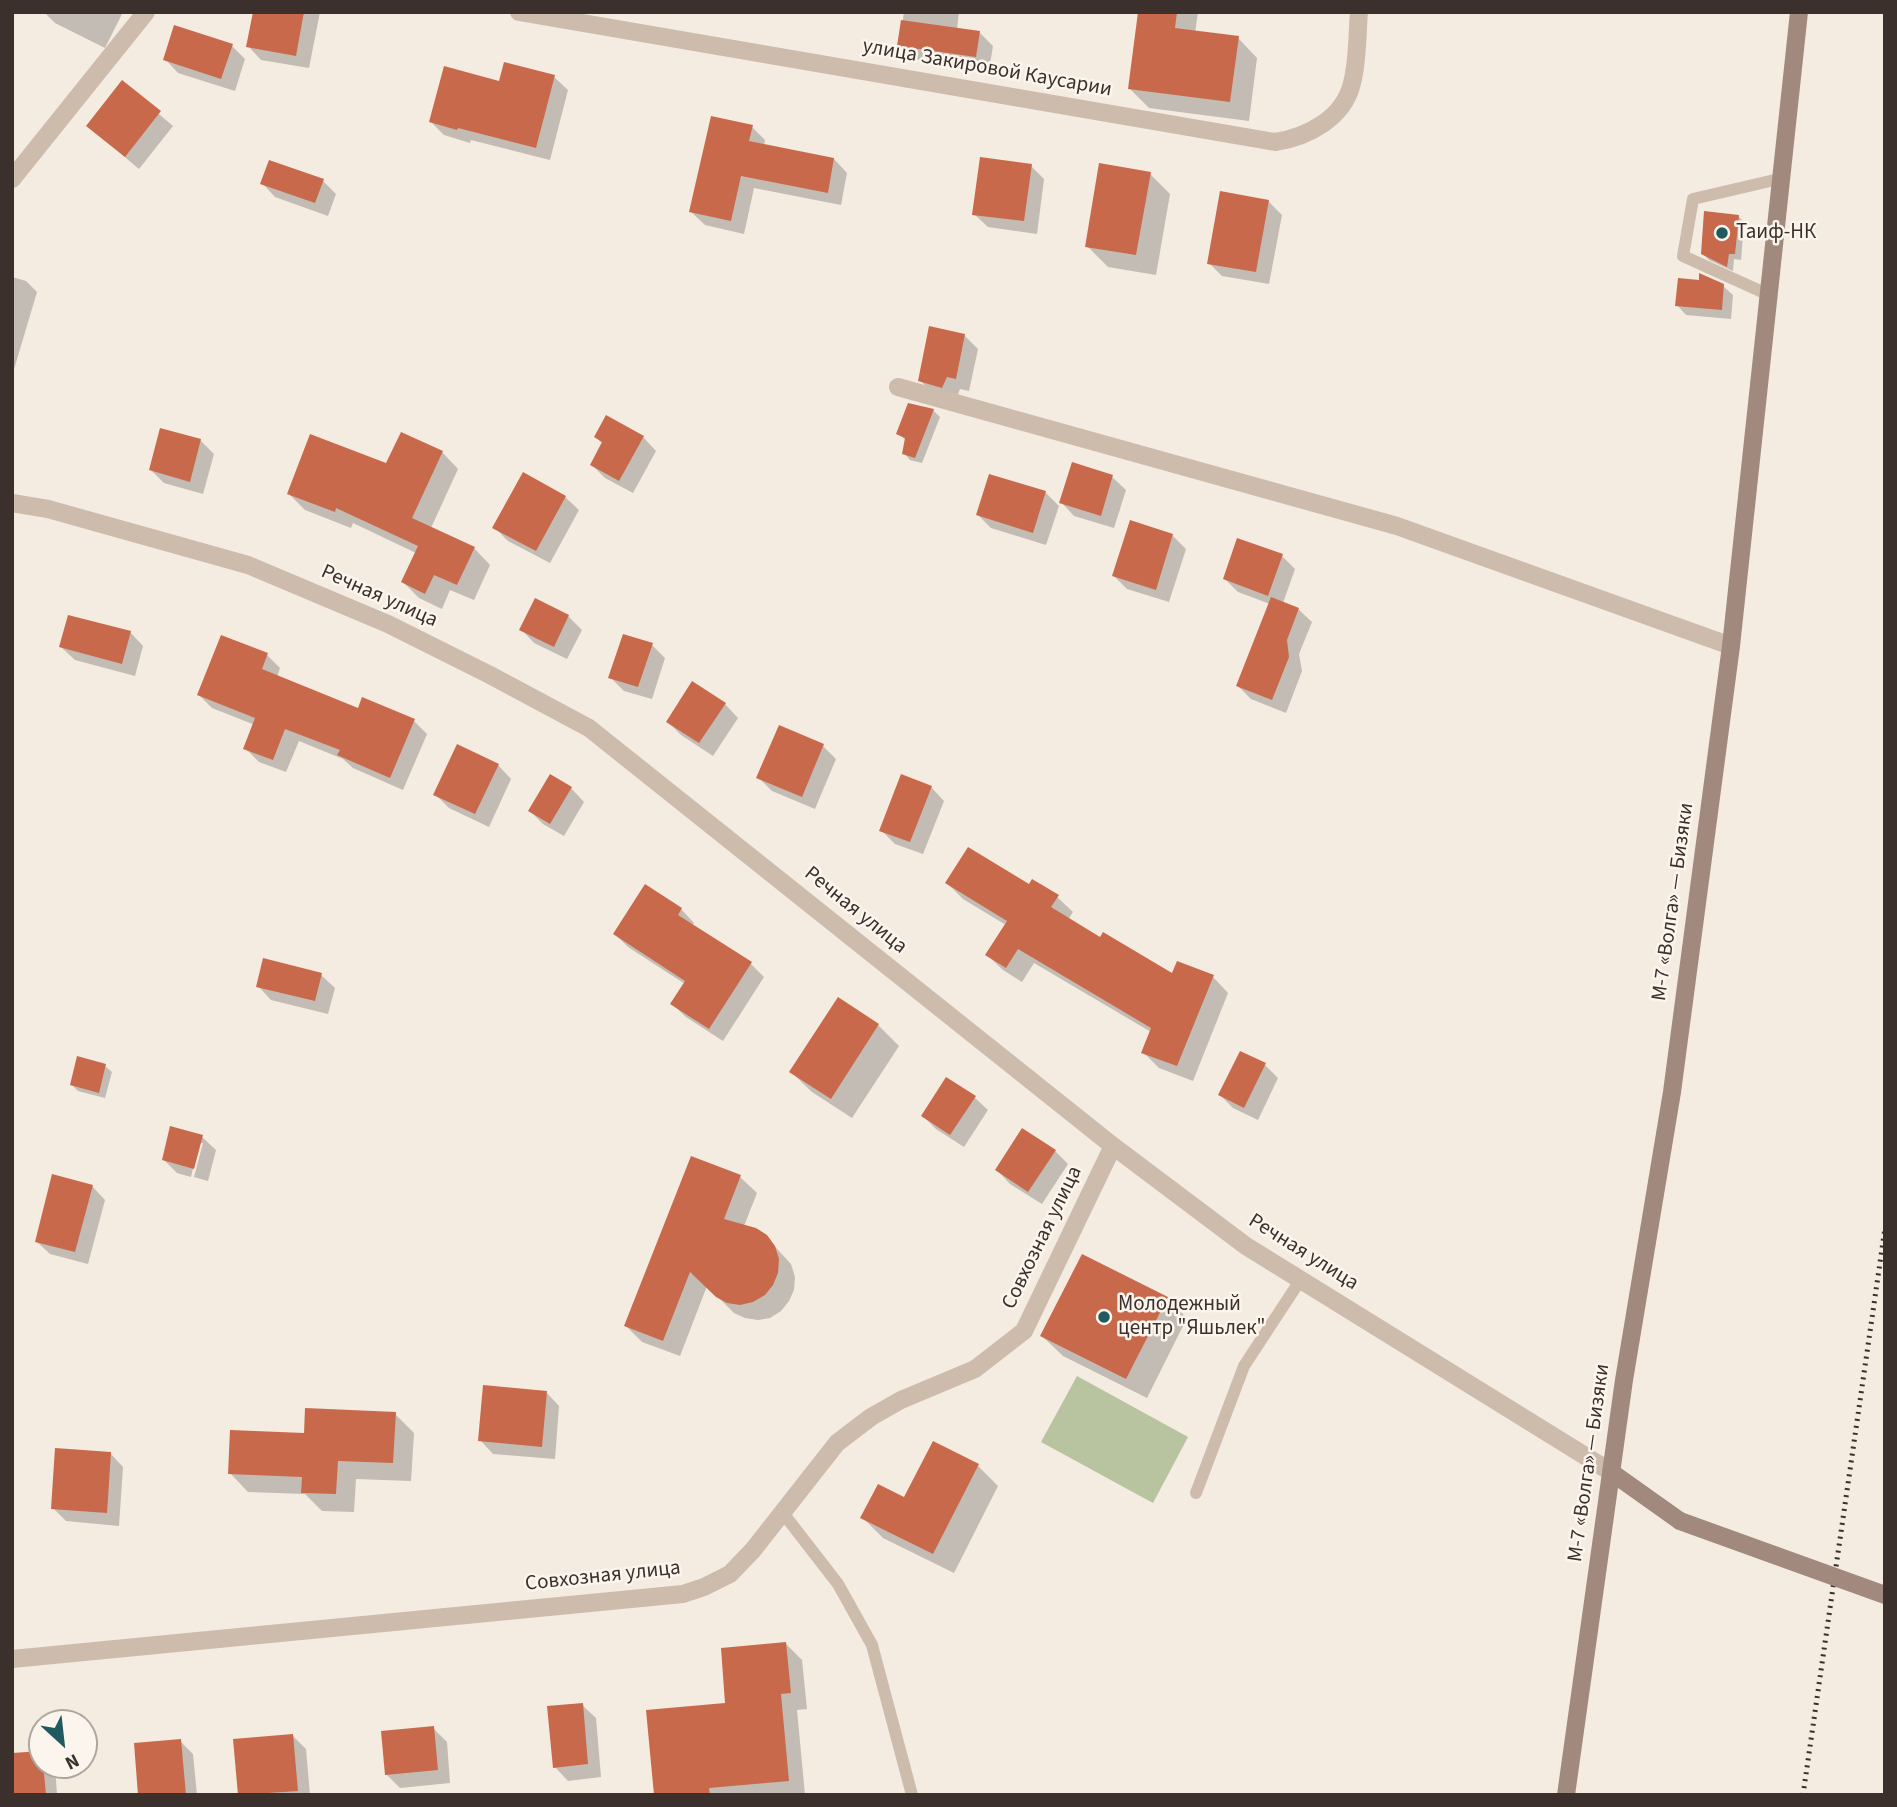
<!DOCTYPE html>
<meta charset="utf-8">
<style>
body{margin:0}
#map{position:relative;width:1897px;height:1807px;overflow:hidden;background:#f4ebe1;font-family:"Source Sans 3",sans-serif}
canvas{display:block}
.frame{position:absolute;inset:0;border:14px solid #3b302b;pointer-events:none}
.north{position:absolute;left:28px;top:1709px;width:70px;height:70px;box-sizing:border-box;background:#fbf5ee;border:2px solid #aea6a0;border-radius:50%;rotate:153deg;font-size:19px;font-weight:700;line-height:28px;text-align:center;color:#3b302b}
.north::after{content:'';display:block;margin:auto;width:24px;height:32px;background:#1f5a5e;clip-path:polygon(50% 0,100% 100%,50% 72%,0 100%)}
</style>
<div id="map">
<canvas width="1897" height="1807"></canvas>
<div class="frame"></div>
<div class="north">N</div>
</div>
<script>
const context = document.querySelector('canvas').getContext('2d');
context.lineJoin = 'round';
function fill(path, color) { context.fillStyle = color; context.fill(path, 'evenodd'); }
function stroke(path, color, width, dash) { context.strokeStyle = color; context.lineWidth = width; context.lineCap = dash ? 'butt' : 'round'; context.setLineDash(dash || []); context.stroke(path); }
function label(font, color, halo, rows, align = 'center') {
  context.font = font + ' "Source Sans 3",sans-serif'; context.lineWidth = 5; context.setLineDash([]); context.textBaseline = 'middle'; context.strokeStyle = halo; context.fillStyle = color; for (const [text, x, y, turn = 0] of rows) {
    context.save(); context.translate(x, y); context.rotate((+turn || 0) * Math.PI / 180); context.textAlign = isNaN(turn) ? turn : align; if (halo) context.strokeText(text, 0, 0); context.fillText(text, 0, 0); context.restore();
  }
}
const green = new Path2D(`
 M1077 1376 1188 1437 1153 1503 1041 1442Z`);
const shadow = new Path2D(`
 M44 12H123L105 48 55 23Z
 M255 12H320L309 68 261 60 248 46Z
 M904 12H959L957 29 979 32 993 46 989 70 913 59 899 46Z
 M1140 12H1198L1195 33 1238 38 1257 58 1249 121 1149 108 1130 89Z
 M232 46 245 59 235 91 178 73 165 59Z
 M554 77 568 90 550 160 471 140 470 143 444 135 431 122 500 83Z
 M127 87 173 126 139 169 88 126Z
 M752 127 765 140 764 146 834 159 847 173 841 205 754 188 744 234 705 225 691 212Z
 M1031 166 1044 179 1037 234 988 227 974 214Z
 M1150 174 1170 194 1156 275 1108 267 1087 246Z
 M323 181 336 194 328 216 275 197 262 183Z
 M1268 201 1282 215 1269 284 1222 276 1209 263Z
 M1738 216 1744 222 1741 260 1734 259 1733 271 1709 260 1703 254Z
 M12 277 26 281 37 292 12 376Z
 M1723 286 1733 295 1731 319 1686 315 1677 305Z
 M964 335 978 349 969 391 960 389 956 400 933 394 920 380Z
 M933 410 940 417 922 463 910 460 904 453 907 441 898 434Z
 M596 437H643L656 451 633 493 605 478 592 465 603 444Z
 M200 440 214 454 203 494 164 483 151 470Z
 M442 452 458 469 431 528 474 548 490 565 474 600 450 590 442 609 419 598 403 582 416 553 353 523 351 528 305 510 289 494 387 465Z
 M1112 477 1126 490 1114 528 1074 516 1061 502Z
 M1045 492 1059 506 1046 545 991 528 978 515Z
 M565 497 579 510 550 563 508 541 494 527Z
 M1172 535 1186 549 1169 602 1127 589 1114 576Z
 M1282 556 1295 569 1283 603 1298 609 1312 622 1299 654 1302 671 1286 713 1251 699 1238 686 1270 604 1238 592 1225 579Z
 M568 616 582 630 567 659 534 643 521 629Z
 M130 632 143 646 135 676 75 660 61 647Z
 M652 645 665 658 652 699 624 691 610 677Z
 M267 655 280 668 277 677 359 710 414 721 427 734 403 790 353 768 343 759 299 741 286 772 259 762 245 748 255 725 212 708 199 695Z
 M725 704 738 718 713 756 681 735 668 722Z
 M823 746 836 759 815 809 772 791 758 777Z
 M498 765 511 779 489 827 449 808 435 794Z
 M931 787 944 801 923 854 895 844 881 830Z
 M571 788 584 802 564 836 543 824 530 811Z
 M947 883 1030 887 1057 897 1073 912 1068 920 1101 940 1173 976 1213 977 1228 993 1193 1081 1159 1068 1143 1052 1151 1032 1034 963 1022 982 1003 970 987 955 1006 925 963 899Z
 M681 909 694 923 692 926 751 964 764 977 723 1041 686 1017 672 1004 685 984 628 947 615 934Z
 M321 975 335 988 328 1014 271 1000 258 986Z
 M838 999 878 1025 899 1046 852 1118 812 1092 791 1072Z
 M1265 1065 1278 1078 1258 1120 1233 1108 1220 1095Z
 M105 1066 112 1072 105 1098 78 1091 72 1085Z
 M974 1097 988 1110 964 1147 936 1129 923 1116Z
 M202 1137 216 1150 208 1181 194 1177 203 1143H199L191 1177 177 1173 164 1160Z
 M1055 1151 1068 1164 1042 1204 1010 1184 997 1170Z
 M740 1177 757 1193 744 1226 766 1237 791 1264 795 1277 794 1290 789 1301 781 1311 770 1318 758 1320 745 1318 734 1313 707 1286 680 1356 642 1342 626 1326Z
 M92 1186 105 1200 88 1264 50 1254 36 1241Z
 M1167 1298 1187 1318 1147 1398 1063 1356 1042 1336Z
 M546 1392 559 1406 555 1459 493 1454 480 1440Z
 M395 1414 414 1433 411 1481 356 1479 354 1512 322 1511 305 1494 248 1492 230 1473 306 1435Z
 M110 1453 123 1467 119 1526 66 1521 53 1508Z
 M978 1466 998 1486 954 1573 883 1538 862 1517Z
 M786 1644 802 1660 807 1709 797 1710 805 1795H656L727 1704Z
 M582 1705 596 1718 601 1777 568 1781 555 1767Z
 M433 1728 447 1742 450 1783 400 1788 386 1774Z
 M293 1736 306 1749 310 1795H240Z
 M180 1741 193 1754 197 1795H140Z
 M42 1765 55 1766 57 1795H12Z`);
const building = new Path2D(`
 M253 12H304L296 56 246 47Z
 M1138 12H1177L1175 28 1239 36 1230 102 1128 89Z
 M901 20 980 31 976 57 897 46Z
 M174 25 233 44 221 79 163 60Z
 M504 62 555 75 536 148 458 128 457 130 429 122 444 66 499 81Z
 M122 80 161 111 125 157 86 126Z
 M711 116 753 125 749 141 834 158 828 193 741 176 731 221 689 212Z
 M980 157 1032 164 1024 221 972 215Z
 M269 160 324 179 315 203 260 184Z
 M1099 163 1151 172 1136 255 1085 247Z
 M1220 191 1269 200 1256 272 1207 264Z
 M1704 211 1739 215 1735 254H1729L1727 267 1701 254Z
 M1699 273 1724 284 1722 310 1675 306 1678 278 1699 280Z
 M929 326 965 334 956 379 947 377 942 388 918 381Z
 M908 403 934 409 915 458 902 454 905 438 896 434Z
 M606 415 644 436 619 481 590 465 602 442 594 437Z
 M160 428 201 439 190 482 149 470Z
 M401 432 443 451 412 518 475 547 457 585 434 575 425 594 401 582 418 546 336 508 335 512 287 494 310 434 386 463Z
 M1072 462 1113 475 1101 516 1059 503Z
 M523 472 566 496 536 551 492 528Z
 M989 474 1046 491 1033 533 976 515Z
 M1130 520 1173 534 1156 590 1112 576Z
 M1237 538 1283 554 1268 596 1223 579Z
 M1271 597 1299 608 1287 640 1289 657 1272 700 1236 686Z
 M535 598 569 615 554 647 519 630Z
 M68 615 131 631 122 664 59 647Z
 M623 634 653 643 638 687 608 678Z
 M221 635 268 653 262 669 358 708 362 697 415 719 390 778 337 755 340 750 285 729 273 760 243 749 255 718 197 695Z
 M692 681 726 703 699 743 666 722Z
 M779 725 824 744 802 797 756 778Z
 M457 744 499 764 475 814 433 795Z
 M550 774 572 787 550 824 528 811Z
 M901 774 932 786 910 842 879 831Z
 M968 847 1029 884 1032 879 1059 895 1051 907 1100 937 1103 932 1172 973 1177 961 1214 975 1177 1066 1141 1053 1151 1028 1018 949 1006 968 985 955 1007 921 945 883Z
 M645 884 682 908 678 915 752 962 709 1029 670 1004 685 981 613 934Z
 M263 958 322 973 315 1001 256 987Z
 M838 997 879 1024 831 1099 789 1072Z
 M1240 1051 1266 1063 1244 1108 1218 1095Z
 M77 1056 106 1064 99 1093 70 1085Z
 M946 1077 976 1096 950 1135 921 1116Z
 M170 1126 203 1135 194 1169 162 1160Z
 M1022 1128 1056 1150 1028 1192 995 1170Z
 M691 1156 741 1175 724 1219 756 1228 767 1235 775 1246 779 1259 778 1273 773 1285 765 1295 753 1302 740 1305 727 1303 716 1297 690 1272 663 1341 624 1326Z
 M52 1174 93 1185 75 1252 35 1242Z
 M1082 1254 1168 1297 1126 1379 1040 1336Z
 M483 1385 547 1391 542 1447 478 1441Z
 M305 1408 396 1412 393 1463 338 1461 336 1494 301 1493 302 1477 228 1474 230 1430 304 1433Z
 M933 1441 979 1464 933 1554 860 1518 878 1484 904 1497Z
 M55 1448 111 1452 107 1513 51 1509Z
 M786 1642 791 1693 781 1694 789 1781 709 1788 710 1795H654L646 1710 725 1703 721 1648Z
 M583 1703 588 1764 553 1768 547 1706Z
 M434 1726 438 1770 385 1775 381 1731Z
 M293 1734 298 1791 238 1795 233 1739Z
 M181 1739 186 1795H138L134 1743Z
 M42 1751 46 1795H12V1753Z`);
const service = new Path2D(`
 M1769 295 1683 256 1693 199 1783 178
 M1196 1493 1244 1366 1301 1279
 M783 1513 838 1584 872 1645 912 1795`);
const minor = new Path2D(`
 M519 12 1275 142C1308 137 1344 118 1352 83 1358 60 1357 35 1359 12
 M12 179 146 12
 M898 387 1397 526 1731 646
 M12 503 48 509 248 565 388 624 490 675 589 728 1113 1146 1246 1246 1611 1472
 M12 1659 683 1594 704 1587 730 1574 753 1550 837 1443 871 1417 901 1400 975 1369 1024 1331 1113 1146`);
const secondary = new Path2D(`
 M1611 1472 1680 1521
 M1566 1795 1624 1380 1672 1092 1731 646 1799 12`);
const rail = new Path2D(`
 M1803 1795 1885 1228`);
const secondaryBridge = new Path2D(`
 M1680 1521 1885 1595`);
const markers = [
 [1722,233,7,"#1f5a5e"],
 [1104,1317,7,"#1f5a5e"]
];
const streetNames = [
 ["улица Закировой Каусарии",987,69,10],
 ["Речная улица",379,597,24],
 ["М-7 «Волга» — Бизяки",1674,902,-82],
 ["Речная улица",855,911,39],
 ["Совхозная улица",1043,1238,-64],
 ["Речная улица",1303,1253,32],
 ["М-7 «Волга» — Бизяки",1590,1463,-82],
 ["Совхозная улица",603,1577,-6]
];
const poiNames = [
 ["Таиф-НК",1736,233],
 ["Молодежный",1118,1305],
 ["центр \"Яшьлек\"",1118,1329]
];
fill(green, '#b8c4a0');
fill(shadow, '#0003');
fill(building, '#c8694b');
stroke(service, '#cdbbac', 12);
stroke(minor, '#cdbbac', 18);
stroke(secondary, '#a18a7d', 18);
stroke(rail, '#3b302b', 5, [2, 5]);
stroke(secondaryBridge, '#a18a7d', 18);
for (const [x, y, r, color] of markers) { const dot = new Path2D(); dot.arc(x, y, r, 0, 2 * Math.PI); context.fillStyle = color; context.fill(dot); stroke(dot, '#fbf5ee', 2.5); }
label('21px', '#3b302b', '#fbf5ee', streetNames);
label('21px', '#3b302b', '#fbf5ee', poiNames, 'left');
</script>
